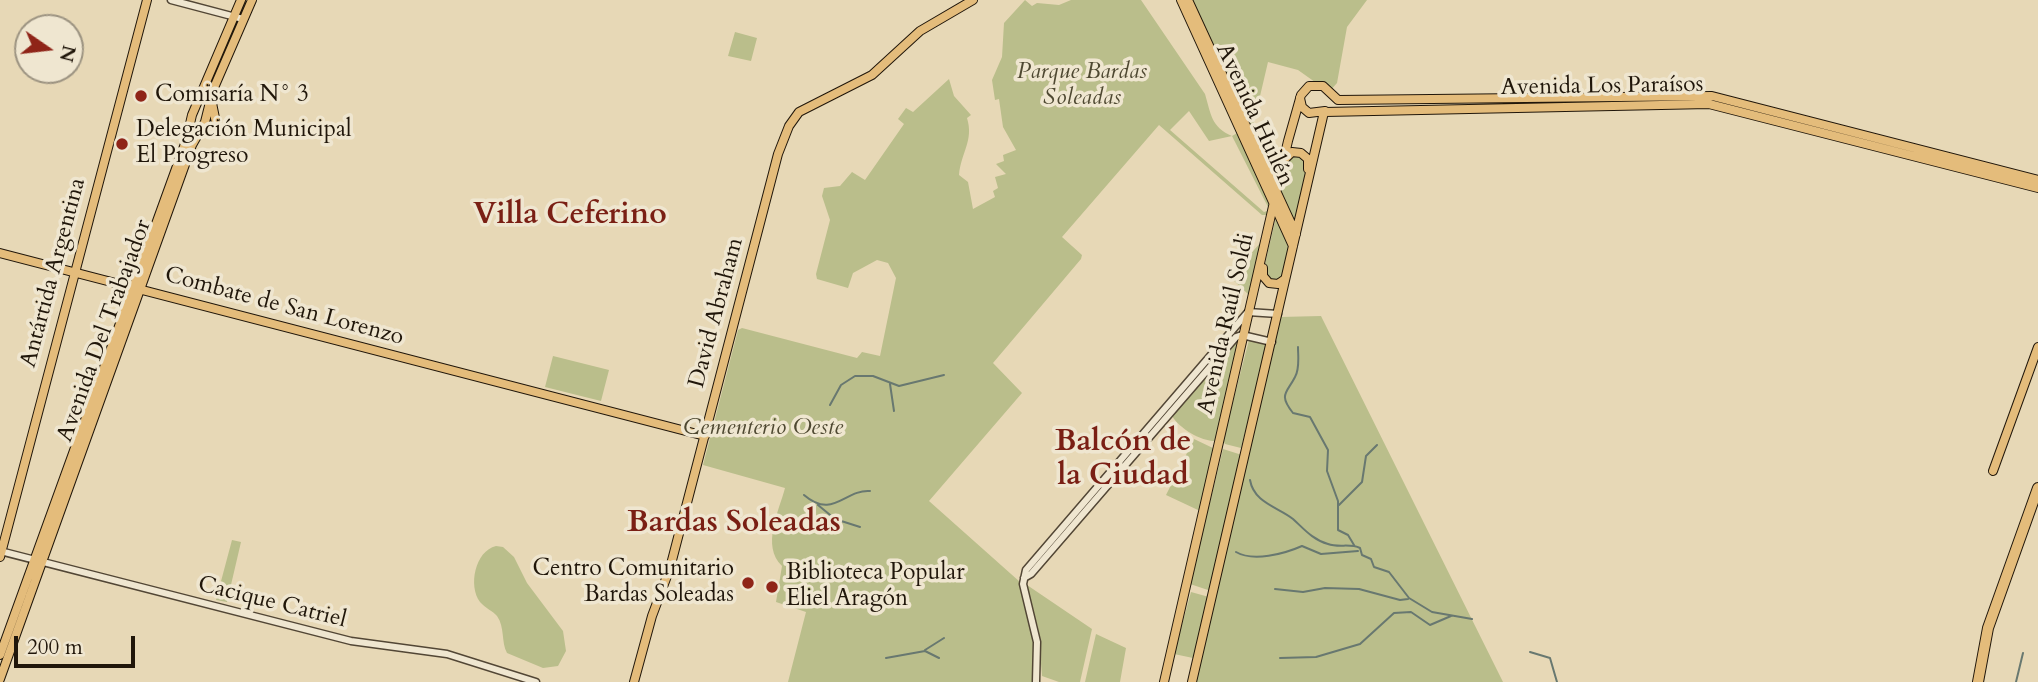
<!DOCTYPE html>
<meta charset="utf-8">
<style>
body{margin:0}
#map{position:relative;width:2038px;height:682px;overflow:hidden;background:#e7d8b6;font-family:Cardo,serif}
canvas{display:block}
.north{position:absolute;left:14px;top:14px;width:70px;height:70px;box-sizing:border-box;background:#efe6d0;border:2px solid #9c9381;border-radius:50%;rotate:104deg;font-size:19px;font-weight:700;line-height:28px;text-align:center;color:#20160a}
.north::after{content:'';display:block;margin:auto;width:24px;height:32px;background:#8f2418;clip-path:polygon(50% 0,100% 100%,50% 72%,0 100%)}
.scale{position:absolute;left:14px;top:636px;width:121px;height:32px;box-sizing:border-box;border:4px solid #20160a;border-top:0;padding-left:9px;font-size:21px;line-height:24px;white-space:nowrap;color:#20160a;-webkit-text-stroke:5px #efe6d0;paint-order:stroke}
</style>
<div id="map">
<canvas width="2038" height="682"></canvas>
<div class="north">N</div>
<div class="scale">200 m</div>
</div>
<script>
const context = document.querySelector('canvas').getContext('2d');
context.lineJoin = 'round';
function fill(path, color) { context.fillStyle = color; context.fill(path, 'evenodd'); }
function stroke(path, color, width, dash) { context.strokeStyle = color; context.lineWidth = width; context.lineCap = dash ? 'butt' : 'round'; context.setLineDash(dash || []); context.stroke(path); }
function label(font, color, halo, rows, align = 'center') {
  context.font = font + ' Cardo,serif'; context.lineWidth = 7; context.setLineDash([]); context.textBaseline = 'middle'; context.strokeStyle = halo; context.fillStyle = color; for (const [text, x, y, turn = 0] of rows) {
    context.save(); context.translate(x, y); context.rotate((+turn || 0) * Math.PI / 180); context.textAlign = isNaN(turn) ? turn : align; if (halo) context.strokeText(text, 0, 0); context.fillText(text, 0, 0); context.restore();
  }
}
const green = new Path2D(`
 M1025 0 1032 6 1037 3 1059 5 1071 0H1141L1205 94C1211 114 1211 127 1232 136L1239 132 1270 201 1268 215H1262L1159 125 1062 237 1082 255 1081 259 993 363 1022 393 929 501 1020 582 1034 637V682H788L806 612 776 602 782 566C761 546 779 511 785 488L703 465 738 330 742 328 857 358 862 352 880 356 896 278 888 263 877 260 853 273 848 288 817 279 816 274 830 220 822 196 824 188 840 186 852 172 865 180 904 124 898 119 906 108 913 112 949 79 954 96 971 115 967 118C974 141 961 152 959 175L968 182 973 209 995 197 993 191 998 188 995 177 1006 174 996 164 1004 161 1003 155 1016 150 1003 127 999 99 995 100 992 80 1002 57 1004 23ZM1189 111 1209 141 1232 136 1268 207 1267 211 1264 212 1170 130Z
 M1190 0H1367L1347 27 1337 83 1329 92 1298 70 1268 62 1253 126 1248 128Z
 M735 32 757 38 751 61 728 56Z
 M1301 154 1308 166 1294 222 1279 192 1287 157Z
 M1276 217 1291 245 1283 278 1274 283 1263 272Z
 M1262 241 1249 295 1230 277Z
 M1321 316 1503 682H1195L1280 317Z
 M1249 340 1267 345 1241 448 1225 444 1223 440Z
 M1235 342H1239L1217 441C1202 442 1180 429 1172 416Z
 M553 356 609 370 601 401 545 387Z
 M1194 439 1215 449 1201 509 1198 510 1166 495Z
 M1223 449 1242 455 1211 588 1208 590 1190 584Z
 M232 540 241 542 227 602 216 600Z
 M496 546 503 547 514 557 527 583 563 631 566 651 558 666 543 668 507 653C501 642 505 627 497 616 493 611 485 608 480 602 468 586 475 551 496 546Z
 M1027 585 1092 629 1080 682H1059L1042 676 1038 627 1025 586Z
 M1191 592 1209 597 1193 658 1174 654Z
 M1096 634 1126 648 1120 682H1085Z`);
const stream = new Path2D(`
 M1298 347C1298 356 1300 369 1295 377 1287 393 1278 394 1293 413L1310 417 1328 450 1327 471 1338 501V530L1348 535 1354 545
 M890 384 894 411
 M830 405 841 385 855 376H873L899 386 944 375
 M1250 480C1254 503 1278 507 1293 519 1304 529 1313 540 1328 544 1339 548 1350 543 1360 548L1362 555 1371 559 1374 567 1389 572 1409 598 1432 612 1472 619
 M804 495C833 520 845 489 870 491
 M818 505 835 519 860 527
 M1339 505 1362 482 1366 456 1377 445
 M1236 552C1253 562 1284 554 1302 546L1321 554 1358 551
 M1275 589 1303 592 1325 588 1359 589 1400 600 1408 599
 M925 650 944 638
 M1530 652 1550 658 1557 682
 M886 658 925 651 939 658
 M1280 658 1316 657 1360 644 1394 613 1411 612 1430 625 1451 616
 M2016 682 2023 653`);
const minor = new Path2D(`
 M171 0 243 19
 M0 551 351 641 447 654 536 682
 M1024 578 1031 574 1236 337 1242 335 1272 342
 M1036 682 1037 642 1023 584 1026 570 1248 312 1278 314`);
const major = new Path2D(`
 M1181 0 1293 246
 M1188 0 1296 234
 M1300 98 1302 107 1309 113 1325 111
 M212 103 216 123
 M1325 112 1709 104 2038 188
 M1284 160 1292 152 1301 153 1308 159V169
 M0 253 705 436
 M1263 268V276L1269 283 1278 284 1285 279
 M1993 471 2038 347
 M0 557 147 0
 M0 655 186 141 192 115 241 0
 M0 679 192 145 205 122 213 90 252 0
 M634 682 652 616 670 568 778 154 789 126 799 112 872 75 920 31 973 0
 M1164 682 1288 141 1301 95 1309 86H1323L1338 100 1712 96 2038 180
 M1192 682 1324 112`);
const highway = new Path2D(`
 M1978 682 1988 628 2038 488`);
const markers = [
 [141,96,7,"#8f2418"],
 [122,144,7,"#8f2418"],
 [748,583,7,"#8f2418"],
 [772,587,7,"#8f2418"]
];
const parkNames = [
 ["Parque Bardas",1082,73],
 ["Soleadas",1082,99],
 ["Cementerio Oeste",763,429]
];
const streetNames = [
 ["Avenida Los Paraísos",1602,87,-1],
 ["Avenida Huilén",1254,115,65],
 ["Antártida Argentina",54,273,-75],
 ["Combate de San Lorenzo",284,307,15],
 ["David Abraham",717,313,-75],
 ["Avenida Raúl Soldi",1227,324,-77],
 ["Avenida Del Trabajador",105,331,-70],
 ["Cacique Catriel",272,603,14]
];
const poiNames = [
 ["Comisaría N° 3",155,96],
 ["Delegación Municipal",136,131],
 ["El Progreso",136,157],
 ["Centro Comunitario",734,570,"right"],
 ["Bardas Soleadas",734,596,"right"],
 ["Biblioteca Popular",786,574],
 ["Eliel Aragón",786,600]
];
const districtNames = [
 ["Villa Ceferino",570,216],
 ["Balcón de",1123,443],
 ["la Ciudad",1123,477],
 ["Bardas Soleadas",734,524]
];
fill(green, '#babe8b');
stroke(stream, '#687870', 2);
stroke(minor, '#524635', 9);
stroke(major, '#20160a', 10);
stroke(highway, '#20160a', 12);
stroke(minor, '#efe6d0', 6);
stroke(major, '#e4bc7b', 8);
stroke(highway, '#e4bc7b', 10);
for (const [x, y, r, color] of markers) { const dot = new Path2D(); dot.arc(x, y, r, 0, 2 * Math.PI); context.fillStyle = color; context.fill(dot); stroke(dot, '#efe6d0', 2.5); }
label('italic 23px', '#4e4831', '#efe6d0', parkNames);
label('23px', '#20160a', '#efe6d0', streetNames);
label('23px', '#20160a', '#efe6d0', poiNames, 'left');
label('bold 30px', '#7a1f14', '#efe6d0', districtNames);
</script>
